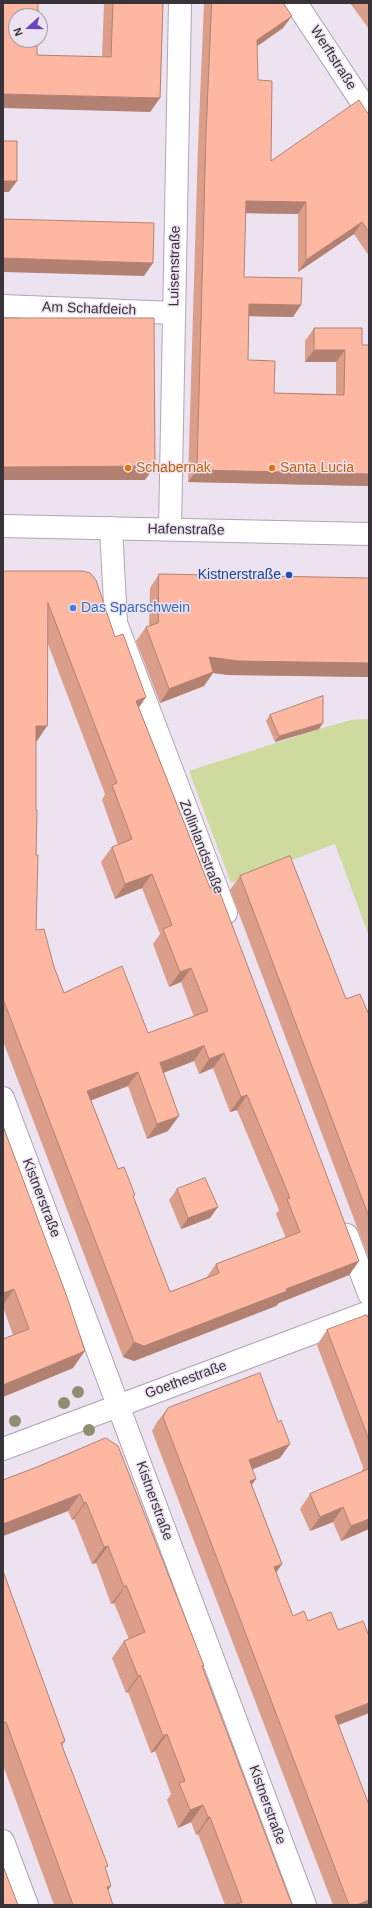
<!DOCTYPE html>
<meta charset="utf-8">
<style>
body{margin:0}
#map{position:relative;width:372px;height:1908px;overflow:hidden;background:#ece2f0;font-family:Arial,sans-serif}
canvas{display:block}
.frame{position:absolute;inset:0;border:4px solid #373338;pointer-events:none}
.north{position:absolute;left:8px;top:8px;width:40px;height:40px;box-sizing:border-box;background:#ece2f0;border:1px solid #a49ca6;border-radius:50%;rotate:249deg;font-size:11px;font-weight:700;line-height:16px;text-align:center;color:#373338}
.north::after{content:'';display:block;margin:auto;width:14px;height:18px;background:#6d45be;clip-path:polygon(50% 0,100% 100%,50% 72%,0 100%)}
</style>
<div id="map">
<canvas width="372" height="1908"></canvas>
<div class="frame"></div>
<div class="north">N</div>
</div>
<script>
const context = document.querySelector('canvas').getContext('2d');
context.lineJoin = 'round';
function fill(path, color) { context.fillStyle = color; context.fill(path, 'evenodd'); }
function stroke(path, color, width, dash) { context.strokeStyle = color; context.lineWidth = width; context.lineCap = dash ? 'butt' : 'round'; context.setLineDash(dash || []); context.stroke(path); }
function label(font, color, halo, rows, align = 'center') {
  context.font = font + ' Arial,sans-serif'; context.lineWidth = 3; context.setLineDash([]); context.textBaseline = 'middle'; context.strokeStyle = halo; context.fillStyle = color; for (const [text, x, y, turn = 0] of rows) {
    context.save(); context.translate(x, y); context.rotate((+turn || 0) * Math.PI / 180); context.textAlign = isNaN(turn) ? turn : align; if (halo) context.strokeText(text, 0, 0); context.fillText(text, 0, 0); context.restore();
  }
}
const green = new Path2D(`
 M369 719V936L335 844 231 883 189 771 319 729 351 720Z`);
const street = new Path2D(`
 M296 3 369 113
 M3 306 174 313
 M111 528 116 623 226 913
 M170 529 180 3
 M3 1098 305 1905
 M347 1235 369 1294
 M3 1449 369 1312
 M3 1841 27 1905`);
const secondary = new Path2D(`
 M3 526 369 534`);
const trees = [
 [78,1392],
 [64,1403],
 [15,1421],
 [89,1430]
];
const wall = new Path2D(`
 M104 3H163L160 98 150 112 37 55 102 57Z
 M204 3H283V28L257 46 258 80 271 161 369 115V256L354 234 298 272V214L245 213 244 277 293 317 249 316 248 360 274 393 336 394V362H305V341L314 328 362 345H369V486L188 482 198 146Z
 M350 3H369V29Z
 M83 571 139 708 210 888 359 1261 349 1275 279 1303 276 1306 134 1361 123 1357 3 1041V573ZM48 644 105 794 102 800 118 845 112 847 101 862 115 899 142 888 160 934 153 944 169 987 181 982 194 1017 148 1033 64 993 54 967 36 930V741H37ZM194 1061 199 1074 213 1068 230 1112 237 1110 279 1210 276 1214 286 1238 216 1264 207 1277 170 1292 133 1197 118 1169 91 1100 128 1086 147 1139 168 1131 163 1073Z
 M159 574 369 578V677L229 675 213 673 204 686 160 703 136 641 146 627 149 626 150 588Z
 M270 715 319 729 275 742 266 721Z
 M240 876 346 999 369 1015V1259L230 890Z
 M3 1126 73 1368 3 1397V1339L13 1335 3 1307Z
 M177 1189 210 1218 181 1229 169 1200Z
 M369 1319V1529L341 1541 333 1522 310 1531 300 1509 310 1494 362 1472 363 1467 317 1345 327 1330Z
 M168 1408 280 1458 252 1469V1485L282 1564 276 1573 293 1616 308 1621 369 1713 339 1725 369 1905H333L152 1431 157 1422Z
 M106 1438 203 1668 292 1905H225L198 1834 196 1835 191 1822 178 1828 167 1800 171 1794 155 1751 151 1753 128 1692 126 1693 112 1658 124 1641 129 1639 114 1603 111 1604 96 1563 92 1564 74 1519 72 1520 68 1511 3 1536V1480L37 1467Z
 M3 1571 65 1741 62 1746 106 1869 108 1891 113 1905H54L3 1765Z`);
const shadedWall = new Path2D(`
 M292 16 283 28 249 52 257 40Z
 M3 94 160 98 150 112 3 108Z
 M3 181H17L9 192H3Z
 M246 201 306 202 298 214 237 213Z
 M362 222 354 234 298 272 306 260Z
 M3 258 153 263 144 276 3 272Z
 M249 304 301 305 293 317 241 316Z
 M314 350H345L336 362H305Z
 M155 466 145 480H3V467Z
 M197 470 369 474V486L188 482Z
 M209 657 369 663V677L229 675 213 673 204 686 160 703 169 689Z
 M146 697 136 712V701Z
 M323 723 319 729 275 742 279 736Z
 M36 726H47L37 741 25 740Z
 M152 874 142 888 115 899 125 884Z
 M191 968 181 982 169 987 180 972Z
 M204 1046 194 1061 150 1078 160 1063Z
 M224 1053 213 1068 199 1074 209 1059Z
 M138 1072 128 1086 77 1106 87 1091Z
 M247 1095 237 1110 230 1112 241 1097Z
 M179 1116 168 1131 147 1139 157 1124Z
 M218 1207 210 1218 181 1229 188 1218Z
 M359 1261 349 1275 279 1303 276 1306 134 1361 123 1357 134 1342 286 1289Z
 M14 1289 3 1305V1293Z
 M85 1351 73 1368 3 1397V1385Z
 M290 1444 280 1458 239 1475 249 1460Z
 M256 1479 246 1493 250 1481Z
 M80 1494 68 1511 3 1536V1524Z
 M86 1502 74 1519 72 1520 84 1503Z
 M343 1507 333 1522 310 1531 320 1517Z
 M369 1519V1529L341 1541 351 1526Z
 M108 1546 96 1563 92 1564 104 1547Z
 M282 1564 272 1578 274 1567Z
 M126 1585 114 1603 111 1604 124 1587Z
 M140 1675 128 1692 126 1693 138 1676Z
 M369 1703V1713L325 1730 335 1716Z
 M167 1734 155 1751 151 1753 163 1736Z
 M203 1805 191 1822 178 1828 190 1810Z
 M208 1817H210L198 1834 196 1835Z
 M111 1886 99 1903 107 1887Z
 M369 1900V1905H357Z`);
const building = new Path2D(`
 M3 3H38V16H16V40H37V55L111 57 113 3H163L160 98 3 94Z
 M212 3H283L292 16 257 40 258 80 272 81 271 161 359 100 369 115V232L362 222 306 260V202L246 201 244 277 302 278 301 305 249 304 248 360 275 361 274 393 344 395 345 350H314V328H362V345H369V474L197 470 206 134Z
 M3 141H17V181H3Z
 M3 219 154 223 153 263 3 258Z
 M3 318H154L155 466 3 467Z
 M5 571H83L90 573 96 580 115 637 123 634 146 697 136 701 210 888 217 885 359 1261 286 1289 287 1291 144 1346 134 1342 3 999V573ZM48 603 117 783 112 785 132 839 112 847 125 884 152 874 172 925 163 929 180 972 191 968 208 1011 148 1033 122 966 64 993 54 967 44 929 36 930 38 855H36L37 810H36V726H47ZM204 1046 209 1059 224 1053 241 1097 247 1095 290 1198 287 1199 300 1232 216 1264 219 1273 170 1292 133 1196 135 1195 124 1167 118 1169 87 1091 138 1072 157 1124 179 1116 160 1063Z
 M159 574 369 578V663L239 661 209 657 213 672 169 689 146 627 158 623Z
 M323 696V723L279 736 270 715Z
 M290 856 346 999 360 994 369 1015V1217L240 876Z
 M3 1126 67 1297 85 1351 3 1385V1339L29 1329 14 1289 3 1293Z
 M205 1178 218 1207 188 1218 177 1189Z
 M367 1315 369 1319V1440L327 1330Z
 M260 1373 278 1422 281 1420 290 1444 249 1460 256 1479 250 1481 282 1564 274 1567 293 1616 304 1611 308 1621 331 1612 338 1630 363 1621 369 1636V1703L335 1716 369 1805V1900L357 1905H349L163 1417 168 1408Z
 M106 1438 118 1446 204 1666H202L292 1905H234L242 1902 210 1817H208L203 1805 190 1810 179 1783 185 1781 167 1734 163 1736 140 1675 138 1676 124 1641 145 1632 126 1585 124 1587 108 1546 104 1547 86 1502 84 1503 80 1494 3 1524V1480L37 1467Z
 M369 1469V1519L351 1526 343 1507 320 1517 310 1494Z
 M3 1571 65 1741 61 1743 108 1866 105 1867 111 1886 107 1887 113 1905H73L6 1722 3 1723Z
 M3 1866 18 1905H3Z`);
const markers = [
 [128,468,4,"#e8710a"],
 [272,468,4,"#e8710a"],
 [289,575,4,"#1a4fb4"],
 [73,608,4,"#3f7fe0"]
];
const streetNames = [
 ["Werftstraße",333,58,57],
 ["Luisenstraße",175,266,-89],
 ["Am Schafdeich",89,309,2],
 ["Hafenstraße",186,530,1],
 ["Zollinlandstraße",201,847,69],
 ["Kistnerstraße",41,1198,69],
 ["Goethestraße",186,1380,-20],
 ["Kistnerstraße",154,1501,70],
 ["Kistnerstraße",267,1805,70]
];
const foodNames = [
 ["Schabernak",136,468],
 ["Santa Lucia",280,468]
];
const transitNames = [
 ["Kistnerstraße",281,575]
];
const shopNames = [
 ["Das Sparschwein",81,608]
];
fill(green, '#cfda9f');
stroke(street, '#b0a6b4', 24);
stroke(secondary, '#b0a6b4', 24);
stroke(street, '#fff', 22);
stroke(secondary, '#fff', 22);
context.fillStyle = '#8e8e72';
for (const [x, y] of trees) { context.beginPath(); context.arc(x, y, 6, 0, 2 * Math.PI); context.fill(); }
fill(wall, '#da9e8b');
fill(shadedWall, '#b28171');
fill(building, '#feb8a2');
stroke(building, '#b28171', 1);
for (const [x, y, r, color] of markers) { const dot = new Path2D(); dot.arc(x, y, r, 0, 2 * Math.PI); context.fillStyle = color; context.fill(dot); stroke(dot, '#ece2f0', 1.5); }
label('14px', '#373338', '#ece2f0', streetNames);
label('14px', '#c56008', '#ece2f0', foodNames, 'left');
label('14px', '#164399', '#ece2f0', transitNames, 'right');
label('14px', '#366cbe', '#ece2f0', shopNames, 'left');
</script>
